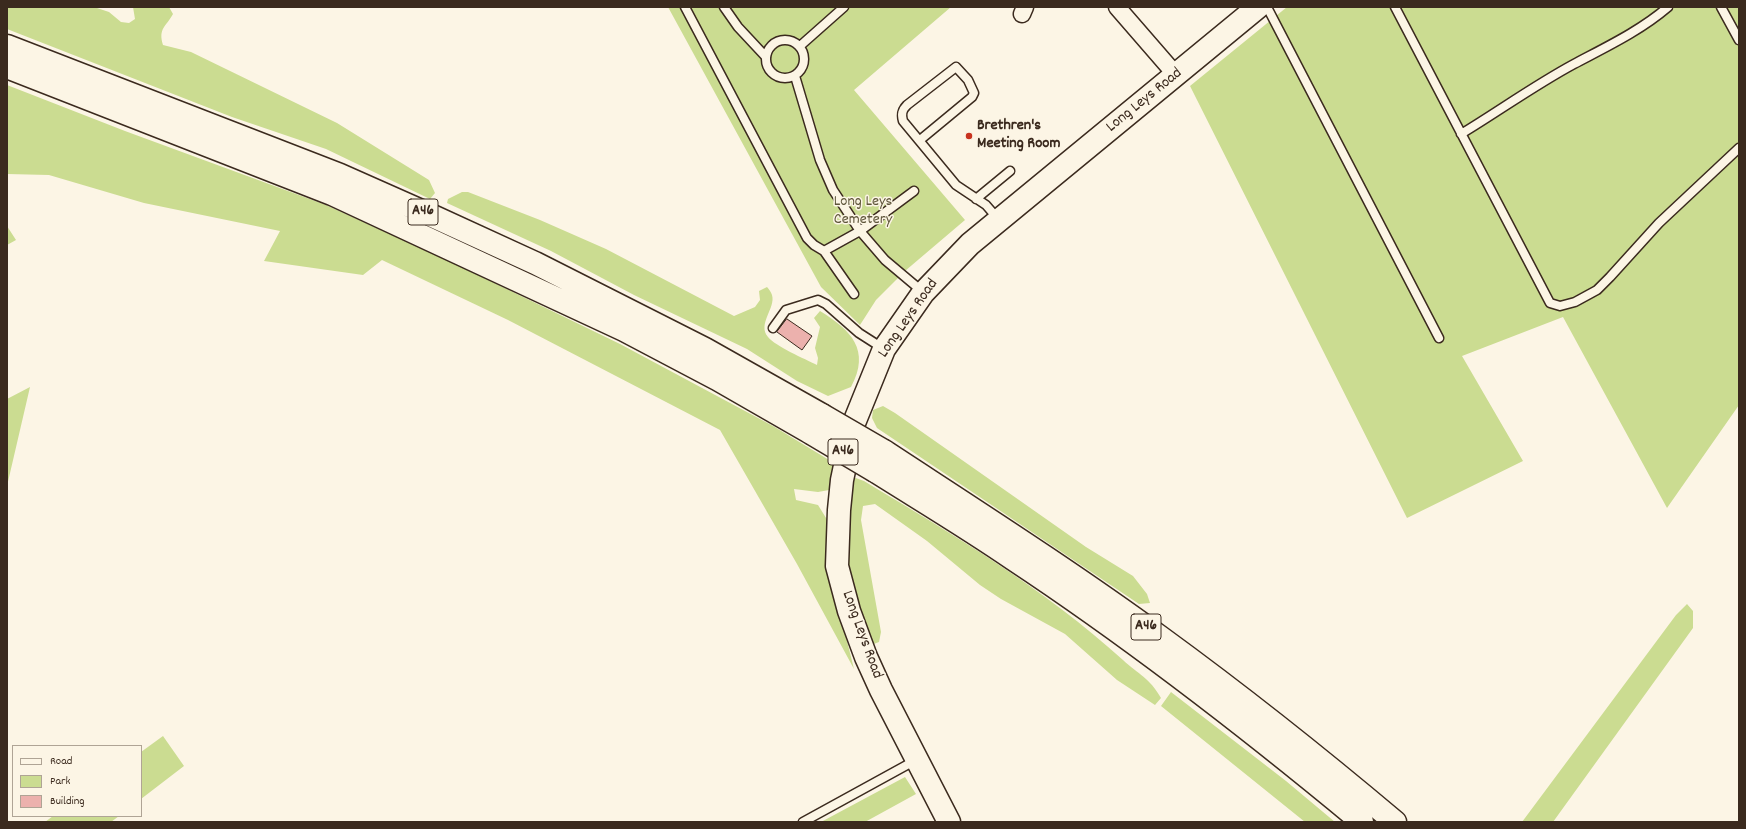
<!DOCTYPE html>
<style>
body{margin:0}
#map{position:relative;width:1746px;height:829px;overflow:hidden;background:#fcf5e5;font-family:Dekko,sans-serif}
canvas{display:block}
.frame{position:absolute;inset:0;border:8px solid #3b2a1e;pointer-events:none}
.legend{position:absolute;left:12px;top:745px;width:130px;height:72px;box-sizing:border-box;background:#fcf5e5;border:1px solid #afa495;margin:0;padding:5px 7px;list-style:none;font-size:12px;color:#3b2a1e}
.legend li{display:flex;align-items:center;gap:8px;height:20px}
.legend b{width:20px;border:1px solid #afa495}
</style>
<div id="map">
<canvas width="1746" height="829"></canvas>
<div class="frame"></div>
<ul class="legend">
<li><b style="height:5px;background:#fcf5e5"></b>Road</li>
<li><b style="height:11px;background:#cbdc91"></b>Park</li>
<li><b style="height:11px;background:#ecb1ad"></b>Building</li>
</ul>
</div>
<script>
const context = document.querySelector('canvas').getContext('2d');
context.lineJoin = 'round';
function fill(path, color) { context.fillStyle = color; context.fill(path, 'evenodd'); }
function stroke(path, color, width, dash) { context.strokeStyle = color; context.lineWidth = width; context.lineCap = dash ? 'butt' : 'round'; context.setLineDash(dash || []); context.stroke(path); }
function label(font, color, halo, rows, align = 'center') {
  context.font = font + ' Dekko,sans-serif'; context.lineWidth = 3; context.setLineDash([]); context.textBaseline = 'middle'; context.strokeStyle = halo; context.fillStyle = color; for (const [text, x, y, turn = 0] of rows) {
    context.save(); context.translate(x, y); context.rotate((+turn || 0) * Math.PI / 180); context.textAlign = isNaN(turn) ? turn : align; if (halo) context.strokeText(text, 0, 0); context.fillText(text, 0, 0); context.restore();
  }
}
const green = new Path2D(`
 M7 7H94L109 12 121 22 129 23 135 19 133 7H169L173 14C166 27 158 28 163 45L191 52 337 123 429 180 435 193 430 199 326 149 232 117 7 29Z
 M668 7H951L854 90 965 220 905 271 876 300 860 325 821 287Z
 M1287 7H1739V405L1667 508 1563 317 1462 356 1523 461 1407 518 1190 86Z
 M7 85 125 131 326 205 451 262 620 344 773 426 834 463V482L829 490 818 492 794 489 796 500 818 505 831 526 841 617 854 669 797 564 720 430 508 320 382 260 363 275 264 261 280 231 144 203 49 175 7 174Z
 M462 192H468L540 220 606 249 734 316 755 307 760 300 759 291 767 287C769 289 771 292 772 295 776 308 757 324 768 337 775 346 805 359 817 365L818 358 815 348 820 327 814 318 820 311C851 330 871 350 851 387L828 396 797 381 747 349 634 295 551 251 447 203 448 199Z
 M7 226 16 240 7 245Z
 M30 387 7 486V399Z
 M883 406 895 413 1086 547 1133 576 1147 594 1150 603 1139 604 877 428 872 418 873 410Z
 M853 477 864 481C954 535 1045 589 1123 660 1139 675 1149 677 1161 698L1155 705 1117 680 1065 634 1001 599 980 585 927 541 875 504 863 506 861 520 881 632 879 642 871 645 846 564 848 479Z
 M1687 604 1693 611V628L1553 822H1522L1676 615Z
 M1171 692 1286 781 1335 822H1305L1161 706Z
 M163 736 184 766 141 799V752Z
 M905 777 916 794 865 822H821Z
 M53 816H119L111 822H45Z`);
const building = new Path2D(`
 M787 319 812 336 802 350 777 332Z`);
const lane = new Path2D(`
 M685 7 807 238 814 245 824 251
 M724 7 738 27 766 57
 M1267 7 1439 338
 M1395 7 1550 303 1560 306 1575 302 1597 290 1610 277 1659 223 1739 148
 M1721 7 1739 40
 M766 59a19 19 0 1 1 38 0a19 19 0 1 1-38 0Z
 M800 46 844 7
 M795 76 820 160 833 190 860 231 885 260 923 292
 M1461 134C1499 111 1535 85 1574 64 1606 47 1640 31 1668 7
 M920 140 972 97 974 93 968 80 956 67 907 105C902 110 901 114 903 121L956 185 986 205 999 220
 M976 199 1010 171
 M854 294 824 251 860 231 914 191
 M773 328 786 310 818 300 826 304 859 333 884 349
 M803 822 916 760`);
const street = new Path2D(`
 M1117 7 1176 75
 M1022 14 1025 7`);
const secondary = new Path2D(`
 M949 822 881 690 866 657 849 611 837 566 839 510 842 480 854 423 884 349 923 293 970 244 1258 7`);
const highway = new Path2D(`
 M7 46 340 175 428 214 535 263 705 349 822 415
 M7 67 332 194 624 330 717 379 811 433
 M884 451C977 512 1071 572 1160 637 1241 696 1319 758 1395 822
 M875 471C921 500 968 528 1013 559 1134 639 1250 729 1362 822`);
const highwayBridge = new Path2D(`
 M822 415 884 451
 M811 433 875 471`);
const markers = [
 [969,136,4,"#c8321e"]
];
const shields = [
 [423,212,30],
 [843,452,30],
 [1146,627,30]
];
const shieldNames = [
 ["A46",423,212],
 ["A46",843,452],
 ["A46",1146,627]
];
const streetNames = [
 ["Long Leys Road",1145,101,-39],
 ["Long Leys Road",909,319,-55],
 ["Long Leys Road",861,635,70]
];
const poiNames = [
 ["Brethren's",977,127],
 ["Meeting Room",977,145]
];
const parkNames = [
 ["Long Leys",863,203],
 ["Cemetery",863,221]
];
fill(green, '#cbdc91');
fill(building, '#ecb1ad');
stroke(building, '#3b2a1e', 1);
stroke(lane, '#3b2a1e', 11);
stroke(street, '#3b2a1e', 19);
stroke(secondary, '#3b2a1e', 25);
stroke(highway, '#3b2a1e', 25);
stroke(lane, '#fcf5e5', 8);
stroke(street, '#fcf5e5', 16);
stroke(secondary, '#fcf5e5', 22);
stroke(highway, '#fcf5e5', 22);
stroke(highwayBridge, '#3b2a1e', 25, []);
stroke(highwayBridge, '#fcf5e5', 22);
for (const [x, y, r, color] of markers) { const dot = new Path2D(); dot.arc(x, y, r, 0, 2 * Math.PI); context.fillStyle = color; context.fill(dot); stroke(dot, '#fcf5e5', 1.5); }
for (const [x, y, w] of shields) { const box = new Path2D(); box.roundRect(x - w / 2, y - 13, w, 26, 3); context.fillStyle = '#fcf5e5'; context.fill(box); stroke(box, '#3b2a1e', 1); }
label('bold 15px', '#3b2a1e', null, shieldNames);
label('16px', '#3b2a1e', '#fcf5e5', streetNames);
label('bold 16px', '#3b2a1e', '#fcf5e5', poiNames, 'left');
label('16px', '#5f563b', '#fcf5e5', parkNames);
</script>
